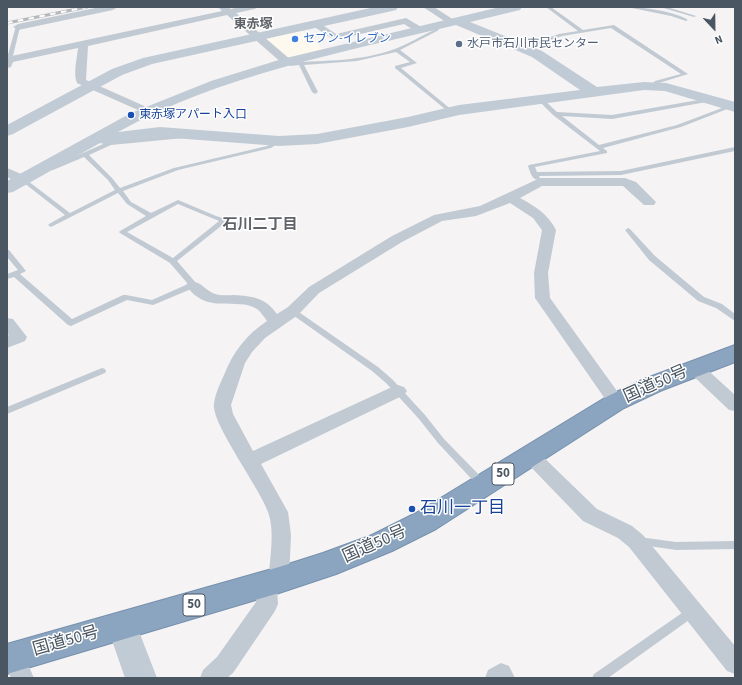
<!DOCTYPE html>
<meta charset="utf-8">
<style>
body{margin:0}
#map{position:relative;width:742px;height:685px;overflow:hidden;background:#f5f3f3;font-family:"Source Sans 3",sans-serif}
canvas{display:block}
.frame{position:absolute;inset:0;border:8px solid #4a5661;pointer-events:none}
.north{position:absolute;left:694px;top:8px;width:40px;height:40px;-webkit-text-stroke:3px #fff;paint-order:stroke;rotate:158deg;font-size:11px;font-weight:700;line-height:16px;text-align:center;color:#4a5661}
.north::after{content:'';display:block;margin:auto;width:14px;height:18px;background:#4a5661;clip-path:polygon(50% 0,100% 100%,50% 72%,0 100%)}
</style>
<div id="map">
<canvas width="742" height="685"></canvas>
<div class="frame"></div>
<div class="north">N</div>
</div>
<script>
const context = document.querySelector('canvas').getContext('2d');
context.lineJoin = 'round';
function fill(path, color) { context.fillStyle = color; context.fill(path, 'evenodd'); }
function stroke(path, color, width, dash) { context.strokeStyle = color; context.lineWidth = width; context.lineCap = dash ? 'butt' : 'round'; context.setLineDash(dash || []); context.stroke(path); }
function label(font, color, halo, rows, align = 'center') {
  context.font = font + ' "Source Sans 3","Noto Sans JP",sans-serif'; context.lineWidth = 3; context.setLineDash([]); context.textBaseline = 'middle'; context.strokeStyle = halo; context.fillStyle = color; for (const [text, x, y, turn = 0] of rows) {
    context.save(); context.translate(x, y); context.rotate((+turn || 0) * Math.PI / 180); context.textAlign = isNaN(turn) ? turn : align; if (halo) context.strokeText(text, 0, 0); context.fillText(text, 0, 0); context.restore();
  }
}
const commercial = new Path2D(`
 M300 29 324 50 290 58 286 57 265 38Z`);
const lane = new Path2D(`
 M546 7H551L583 30 614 25 688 74 659 83 657 86H653L652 85 655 81 681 74 611 28 562 36 526 49H522V47L559 34 578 31Z
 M627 7C643 7 674 11 688 20L686 21 671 16Z
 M660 7H667L696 16 694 17Z
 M16 26 20 27 12 60 9 62 7 61V58Z
 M431 26H435L439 30 400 50 417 63 401 68 453 111V113L451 114 395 68V66L410 62 396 52 357 61 304 65 318 92 315 94 312 92 299 65 290 66 285 62 288 60 291 62C326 61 362 61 395 49 408 44 421 36 434 30L431 27Z
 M710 98 713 100 712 101 612 119 562 116 599 145 677 125 730 105 735 106 681 127 603 148 607 151V153L535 167 537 172 621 171 735 147V151L621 175 539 176 540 178 537 180C531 178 530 171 528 166L529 165 600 151 553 115 539 101V99H543L557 112 612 115Z
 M182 135 184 136V138L111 145 89 155 112 178 120 188 174 168 267 146 279 139 282 141 271 148 178 170 123 191 131 202 151 213 178 200 216 216 248 226V228L246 229 225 223 177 261 196 283 197 285 196 287 153 305 127 300 71 326 68 325 14 277 7 279V274L18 270 7 257V250H9L26 271 20 274 72 319 123 295H126L152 300 188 284 170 263 120 233 119 232 120 231 146 216 127 204 118 193 51 227 48 225 49 224 65 215 19 179 22 177 24 178 70 213 115 190 108 180 84 157 53 170H49V168L110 141ZM178 204 219 221 173 258 127 232Z
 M628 228 630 229 655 256 704 297 722 304 735 314V321L716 308 698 301 649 260 625 230Z
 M293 308 378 367 392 379 425 415 444 439 485 481 487 484 485 487 482 488 479 487 438 443 419 419 386 383 372 371 290 313 289 311 290 309Z
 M102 368 105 369 106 371 105 373 7 414V407Z
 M639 537 676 542 735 541V549L676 550 635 544 634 541 635 538Z
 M692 606 696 607 697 611 696 615 608 678H592L594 674Z`);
const street = new Path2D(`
 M100 7H118L113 10 18 30 13 27 18 24Z
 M218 7H228L231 9 239 7H257L255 9 236 13 291 60 292 62 291 64H283L227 15 88 46 86 80 151 109 153 111 147 114 77 83C73 74 77 58 78 48L13 62 11 67 7 68V57L222 11Z
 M423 7H434L457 22 452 25 449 24Z
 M406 18 423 28 425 30 423 32H417L404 24 334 40 310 24 312 22H318L336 34Z
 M7 168 26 176 28 179 26 182H18L7 177Z
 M540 178H625L636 182 656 202 654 205H644L623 186H542L520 198C535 206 548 214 556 230L548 273 550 298 622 398 625 402 622 406 616 408 610 406 535 298 534 273 542 230 533 218 510 203 476 216 442 221 402 242 319 293 298 315 265 338 252 352 245 363 231 405 233 414 253 451 392 387 398 385 404 387 407 391 404 395 261 464 288 512 291 535 289 580 286 587 279 589H277L278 604 275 611 233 673 227 678H200L203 670 217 657 256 602 255 584 259 577 266 575 269 576C270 556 275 531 268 512 260 488 211 423 214 404 215 394 220 384 224 375 233 352 246 335 267 321 264 317 261 312 257 309 237 296 206 316 186 285L188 282C200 279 204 290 215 294 221 296 228 295 234 295 253 296 266 298 277 314L288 307 309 287 392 236 434 215 480 206Z
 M7 318 13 319 27 337 25 341 7 348V336L9 335 7 333Z
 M695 362 701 364 735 395V411L729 410 689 372 687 368 689 364Z
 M531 449 537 451 597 509 632 526 643 535 735 646V674L727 671 629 547 618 538 583 521 525 461 522 456 525 451Z
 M13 646 21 649 34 678H11L7 669V649Z
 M501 663 509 666 515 678H485L488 670Z`);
const secondary = new Path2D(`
 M375 7H398L396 10 392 11 152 64 122 75 13 134 7 136V125L112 69 143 58Z
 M500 7H522L520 10 470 22 542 51 597 87 644 82 666 83 735 102V112L665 91 644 90 459 115 408 127 317 144 279 146 160 137 104 144 100 143 13 192 7 193V181L131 113 211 81 282 59ZM456 25 532 57 580 90 459 105 408 117 317 134 279 136 160 127 118 132C220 75 344 52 456 25Z
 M122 612 133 616 157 678H125L107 626 111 616Z`);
const highway = new Path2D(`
 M735 345V362L660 391 624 408 436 529 392 551 336 574 279 593 7 674V644L279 567 323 553 372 535 416 513 608 396 644 379Z`);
const rail = new Path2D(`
 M7 23 87 7`);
const markers = [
 [295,39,4,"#3f7fe0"],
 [459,44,4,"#5c6f8a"],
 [131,115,4,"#1a4fb4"],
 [412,509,4,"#1a4fb4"]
];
const farShopnames = [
 ["セブン-イレブン",303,39]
];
const farServicenames = [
 ["水戸市石川市民センター",467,44]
];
const farTransitnames = [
 ["東赤塚アパート入口",139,115]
];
const farQuarternames = [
 ["東赤塚",253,25]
];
const shields = [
 [503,474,22],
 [194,605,22]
];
const shieldNames = [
 ["50",503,474],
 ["50",194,605]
];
const neighbourhoodNames = [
 ["石川二丁目",260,226]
];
const nearStreetnames = [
 ["国道50号",656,385,-24],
 ["国道50号",375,545,-24],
 ["国道50号",66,642,-16]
];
const nearTransitnames = [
 ["石川一丁目",420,509]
];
fill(commercial, '#fdf9ef');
stroke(highway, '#7690ad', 2);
fill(lane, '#c1cad2');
fill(street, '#c1cad2');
fill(secondary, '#c1cbd6');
fill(highway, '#8ba5c1');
stroke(rail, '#b5b8bd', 3);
stroke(rail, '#fff', 2, [5.5]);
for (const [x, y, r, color] of markers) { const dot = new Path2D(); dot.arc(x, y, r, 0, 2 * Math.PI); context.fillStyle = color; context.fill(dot); stroke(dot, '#fff', 1.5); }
label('12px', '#366cbe', '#fff', farShopnames, 'left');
label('12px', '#4e5e75', '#fff', farServicenames, 'left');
label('12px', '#164399', '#fff', farTransitnames, 'left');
label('bold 13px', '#5f6368', '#fff', farQuarternames);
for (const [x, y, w] of shields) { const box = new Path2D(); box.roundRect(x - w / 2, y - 11, w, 22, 3); context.fillStyle = '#fff'; context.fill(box); stroke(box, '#4a5661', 1); }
label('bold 13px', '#4a5661', null, shieldNames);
label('bold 15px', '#5f6368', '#fff', neighbourhoodNames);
label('17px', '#4a5661', '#fff', nearStreetnames);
label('17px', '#164399', '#fff', nearTransitnames, 'left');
</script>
